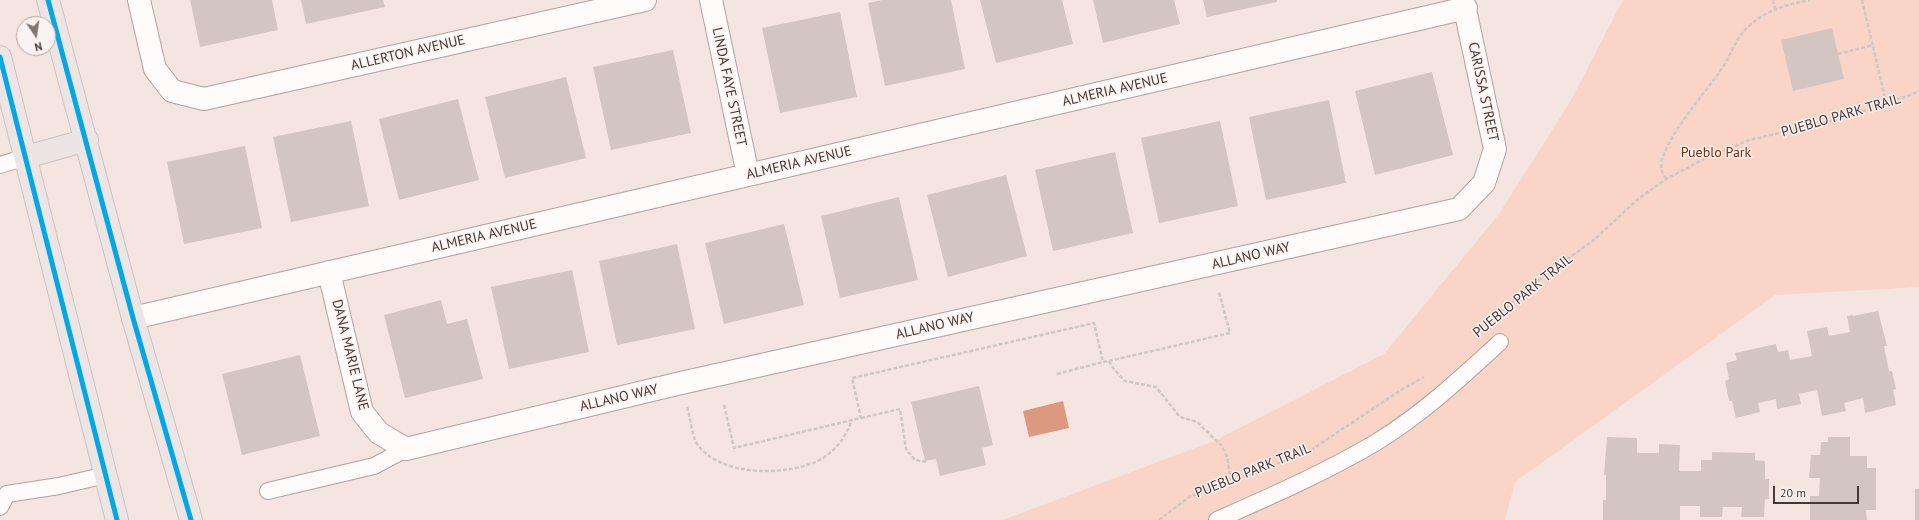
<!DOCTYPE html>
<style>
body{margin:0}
#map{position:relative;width:1919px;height:520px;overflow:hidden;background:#f5e5e0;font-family:"PT Sans",sans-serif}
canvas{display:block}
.north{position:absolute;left:16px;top:16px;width:40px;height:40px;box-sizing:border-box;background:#fbf3f1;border:1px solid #b3a8a5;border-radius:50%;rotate:167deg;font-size:11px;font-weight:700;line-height:16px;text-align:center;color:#463833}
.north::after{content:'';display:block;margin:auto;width:14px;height:18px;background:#837570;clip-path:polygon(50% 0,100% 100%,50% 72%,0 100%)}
.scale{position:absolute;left:1773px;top:486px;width:86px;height:18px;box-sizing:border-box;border:2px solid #463833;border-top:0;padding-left:5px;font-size:12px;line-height:14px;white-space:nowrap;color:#463833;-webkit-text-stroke:3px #fbf3f1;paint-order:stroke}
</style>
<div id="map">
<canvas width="1919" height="520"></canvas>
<div class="north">N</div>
<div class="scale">20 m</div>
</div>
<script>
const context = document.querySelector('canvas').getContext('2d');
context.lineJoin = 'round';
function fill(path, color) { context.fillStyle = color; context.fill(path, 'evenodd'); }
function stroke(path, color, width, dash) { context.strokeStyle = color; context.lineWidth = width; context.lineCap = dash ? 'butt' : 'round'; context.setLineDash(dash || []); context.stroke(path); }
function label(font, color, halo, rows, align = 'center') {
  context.font = font + ' "PT Sans",sans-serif'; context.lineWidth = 3; context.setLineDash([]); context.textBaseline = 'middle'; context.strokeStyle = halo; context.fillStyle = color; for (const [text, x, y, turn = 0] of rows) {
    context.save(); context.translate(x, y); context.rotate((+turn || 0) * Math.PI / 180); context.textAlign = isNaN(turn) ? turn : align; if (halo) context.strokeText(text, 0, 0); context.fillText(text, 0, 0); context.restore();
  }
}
const green = new Path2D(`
 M1623 0H1919V287L1775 295 1515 482 1505 520H1003L1214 441 1384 354 1499 214 1570 102Z`);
const water = new Path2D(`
 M1063 401 1069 428 1029 437 1023 411Z`);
const building = new Path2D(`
 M190 0H272L278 30 200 47Z
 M301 0H383L385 7 306 24Z
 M882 0H951L965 69 885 86 868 3Z
 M980 0H1062L1073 44 996 63Z
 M1093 0H1174L1180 24 1103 43Z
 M1203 0H1277V2L1207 17Z
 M840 12 857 97 780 113 762 28Z
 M1832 28 1844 79 1793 91 1781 40Z
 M673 50 691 133 611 150 593 67Z
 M1432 72 1453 155 1375 175 1355 91Z
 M566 77 586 158 505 178 485 97Z
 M458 99 479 180 399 200 379 119Z
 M1329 100 1346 183 1266 200 1249 117Z
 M351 121 369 206 291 222 273 137Z
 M1220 121 1238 206 1159 223 1141 138Z
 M245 146 262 228 184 244 167 162Z
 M1115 152 1133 233 1053 251 1035 170Z
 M1006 175 1027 256 948 277 927 195Z
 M899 197 918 280 840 298 821 216Z
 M784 224 804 305 724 324 705 243Z
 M677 244 695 329 617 345 599 261Z
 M572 270 589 352 509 369 491 287Z
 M441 300 447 324 467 319 483 379 405 398 384 315Z
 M1878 311 1887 346H1884L1889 371H1892L1896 389 1893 390 1896 405 1865 413 1863 398 1844 403 1846 411 1822 416 1817 390 1799 394 1801 404 1777 409 1776 399 1758 403 1760 412 1736 418 1732 401H1729L1725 381 1729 379 1726 363 1737 360 1735 353 1776 344 1778 352 1788 350 1790 360 1812 356 1807 331 1827 327 1829 336 1850 332 1847 316 1853 315V316Z
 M300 355 320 436 242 455 222 374Z
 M979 386 993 445 982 448 986 465 940 476 936 459 925 461 911 402Z
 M1607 437 1637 438V453H1659V444L1680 445 1679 471H1701V460H1712V452L1755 453V460L1765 461V479H1769V499H1765L1764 517H1741L1742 507H1723L1722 517H1700V506H1680V520H1603V500H1606V475H1604Z
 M1828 437H1850V456H1867V468H1876V510H1866L1867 520H1810V496H1819L1820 478H1809L1811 455H1820L1821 442H1828Z
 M1915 489H1919V520H1915Z`);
const path = new Path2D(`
 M1773 0 1775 8
 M1862 0 1886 102
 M1838 54 1873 45
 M1666 179C1662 172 1660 167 1662 159 1673 128 1702 97 1721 70 1732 54 1735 37 1751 24 1771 8 1786 5 1810 0
 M1493 320 1525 290 1595 239 1638 199 1666 179 1710 156 1750 140 1854 115 1886 102 1908 96 1919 91
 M1109 361 1230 333 1219 292
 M1057 374 1103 362
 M724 405 734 448 861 418 852 378 1094 323 1103 362 1109 361 1113 368 1125 381 1156 387 1180 417 1197 422 1221 445 1227 456 1231 482
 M687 407C690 416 692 435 696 442 717 478 792 477 823 458 838 448 846 436 852 420
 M861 418 900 409 906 449 915 460 928 462
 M1311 450 1401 390 1424 377
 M1159 520 1189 497 1292 458`);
const lane = new Path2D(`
 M0 165 26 157
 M268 491 374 466 406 449
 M0 507 7 494 59 486 106 475
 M1217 520C1271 496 1324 473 1375 443 1421 415 1461 378 1500 342`);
const street = new Path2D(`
 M139 0 155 69 172 91 204 99 645 0
 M711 0 748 175
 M329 272 362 412 379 433 406 449 681 383 1459 209 1484 183 1495 149 1463 0
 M133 318 1466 8`);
const primary = new Path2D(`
 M48 0 133 318 191 520
 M0 57 117 520
 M26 157 87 140`);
const bus1 = new Path2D(`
 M48 0 133 318 191 520
 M0 57 117 520`);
const streetNames = [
 ["ALLERTON AVENUE",408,53,-13],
 ["LINDA FAYE STREET",729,87,78],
 ["ALMERIA AVENUE",1115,90,-13],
 ["CARISSA STREET",1483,92,78],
 ["PUEBLO PARK TRAIL",1841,116,-16],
 ["ALMERIA AVENUE",799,163,-13],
 ["ALMERIA AVENUE",484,236,-13],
 ["ALLANO WAY",1251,256,-13],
 ["PUEBLO PARK TRAIL",1523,296,-39],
 ["ALLANO WAY",935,326,-13],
 ["DANA MARIE LANE",350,355,76],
 ["ALLANO WAY",619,398,-13],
 ["PUEBLO PARK TRAIL",1253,471,-22]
];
const parkNames = [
 ["Pueblo Park",1716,153]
];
fill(green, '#f9d4c7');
fill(water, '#dc9880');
fill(building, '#d3c6c1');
stroke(lane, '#b0a29f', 18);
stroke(street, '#b0a29f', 24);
stroke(primary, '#cbc2c0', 24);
stroke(path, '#cec8c5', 2.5, [4, 2]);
stroke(lane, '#fefbfa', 16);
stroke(street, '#fefbfa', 22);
stroke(primary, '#ede5e3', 22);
stroke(bus1, '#04a7e6', 5);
label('14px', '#463833', '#fbf3f1', streetNames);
label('14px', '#7d2c07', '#fbf3f1', parkNames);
</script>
